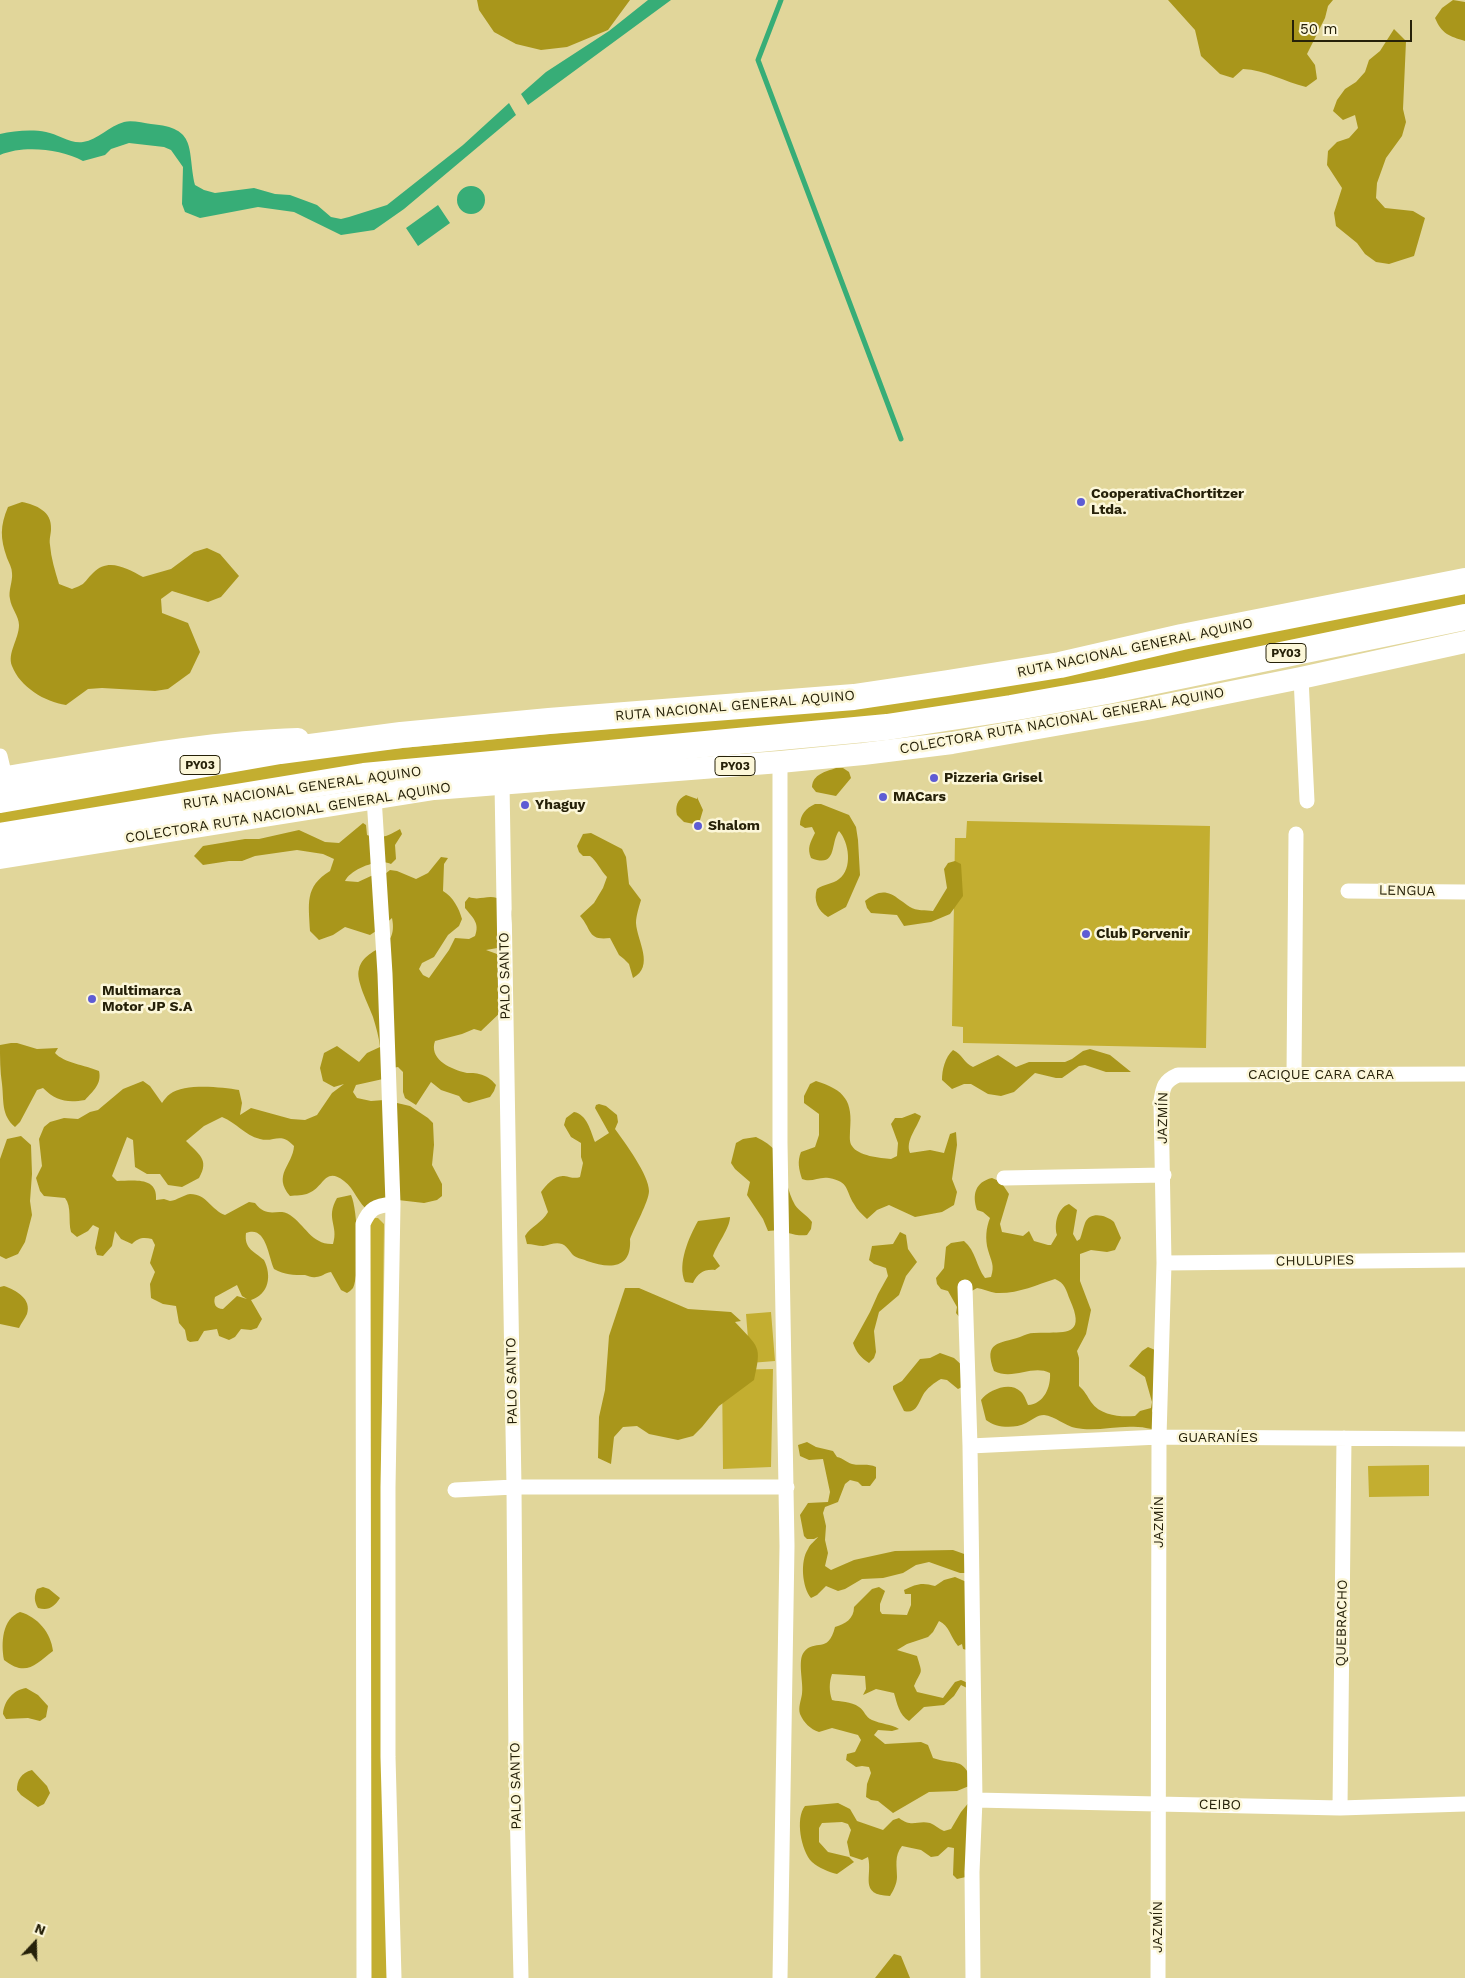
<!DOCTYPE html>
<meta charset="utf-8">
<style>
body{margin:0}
#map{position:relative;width:1465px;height:1978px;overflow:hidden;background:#e1d69a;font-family:"Work Sans",sans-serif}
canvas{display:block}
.north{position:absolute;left:10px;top:1918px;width:50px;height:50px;-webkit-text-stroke:4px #fcf7d9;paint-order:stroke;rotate:21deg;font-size:14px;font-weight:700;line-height:20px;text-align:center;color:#262109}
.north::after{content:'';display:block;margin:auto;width:18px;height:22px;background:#262109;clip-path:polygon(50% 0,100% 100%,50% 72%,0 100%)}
.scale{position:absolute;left:1292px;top:20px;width:120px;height:22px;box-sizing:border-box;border:2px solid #262109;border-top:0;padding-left:6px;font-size:15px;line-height:18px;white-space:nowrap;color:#262109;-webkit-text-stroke:4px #fcf7d9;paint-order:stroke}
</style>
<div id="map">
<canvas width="1465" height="1978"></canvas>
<div class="north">N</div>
<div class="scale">50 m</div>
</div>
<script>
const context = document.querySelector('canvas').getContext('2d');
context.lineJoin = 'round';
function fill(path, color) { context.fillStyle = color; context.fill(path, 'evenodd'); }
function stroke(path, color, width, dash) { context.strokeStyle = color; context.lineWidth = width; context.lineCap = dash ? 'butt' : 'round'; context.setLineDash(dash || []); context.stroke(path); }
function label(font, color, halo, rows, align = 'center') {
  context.font = font + ' "Work Sans",sans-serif'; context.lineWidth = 5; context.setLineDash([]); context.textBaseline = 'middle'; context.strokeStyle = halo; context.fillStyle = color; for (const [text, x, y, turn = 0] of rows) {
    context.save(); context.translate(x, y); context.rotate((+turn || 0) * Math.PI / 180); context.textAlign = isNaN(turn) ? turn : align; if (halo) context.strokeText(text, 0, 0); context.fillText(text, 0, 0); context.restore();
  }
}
const green = new Path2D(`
 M1465 592V608L969 707 0 824V807L329 755 696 720Z
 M967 821 1210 826 1206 1048 963 1043V1027L952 1026 955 838H966Z
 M373 1218H378L384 1224 381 1489 387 1978H369L368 1223Z
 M771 1312 775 1361 750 1363 746 1314Z
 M773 1369 771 1467 723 1469 722 1370Z
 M1429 1465V1496L1369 1497 1368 1466Z`);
const forest = new Path2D(`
 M477 0H630L608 30 567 47 541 50 516 44 494 32 479 10Z
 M1168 0H1333L1328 6 1325 18 1307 54 1315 65 1317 79 1306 87C1285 82 1265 70 1243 69L1233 78 1220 74 1201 56 1195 30Z
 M1453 0 1465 2V41C1449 36 1442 34 1435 18L1442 8Z
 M1394 29 1406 41 1403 109 1406 122 1402 136 1386 158 1377 183 1376 198 1385 208 1413 211 1425 218 1414 256 1389 264 1376 262 1365 254 1357 243 1336 226 1334 213 1342 188 1327 165 1328 151 1337 142 1349 138 1358 128 1355 115 1343 120 1333 111 1337 100 1345 89 1356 82 1365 72 1369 60 1380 51Z
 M22 502C36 505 52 511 51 529 51 534 49 539 50 545 51 558 55 571 59 584L72 589C86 584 83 583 93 573 109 557 127 569 143 577L171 569 194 552 207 548 220 554 239 576 221 597 208 602 172 591 161 599 162 613 188 623 200 652 190 673 168 689 155 691 102 688 88 689 66 705C45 702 20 687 12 666 7 653 19 639 19 625 19 616 11 608 10 599 8 591 13 581 12 573 12 568 9 563 7 558 0 538 0 526 8 507Z
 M836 768H843L849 772 851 778 836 796 816 792 812 787C813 774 825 772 836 768Z
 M686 795 697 799V797L703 810 700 820 694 824 684 822 677 815C675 807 677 799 686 795Z
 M815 804H821L849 815 856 827 858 840 860 875 846 907 828 917C818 911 813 900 817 889 824 884 833 884 839 879 853 869 849 842 839 831 830 842 838 869 811 858 807 848 810 843 815 833L812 827 805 828 800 825C800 815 806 808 815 804Z
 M363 823 366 825 367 835C380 840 388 836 400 829L402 834 395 845 396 859 391 864C379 858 351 869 345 881L358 882 371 876 385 874 390 870 397 871 416 879 428 873 441 857 448 858 444 864 443 891C453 897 459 908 462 919L459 926 448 935 434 957 422 963 419 969 423 975 429 978 449 950 455 938 469 939 475 936C480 923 473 918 465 908V902L469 897C479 901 487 895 497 898 522 904 510 930 503 947L486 950 497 954 503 958 504 1009 481 1031 474 1029 462 1034 435 1041C429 1058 448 1068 463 1072 468 1074 474 1072 479 1074 487 1076 491 1079 496 1085L494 1091 490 1097 469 1103 463 1101 459 1096 441 1090 431 1082 416 1105 405 1098 403 1092V1072L398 1067 392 1068 383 1079 356 1085 353 1092 357 1098 371 1101 384 1100 410 1106 428 1118 433 1123 434 1145 432 1165 442 1184V1196L437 1200 424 1203 398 1200 369 1211C358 1204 355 1189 344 1181 325 1166 324 1187 309 1193 303 1196 296 1195 290 1196 272 1175 293 1165 294 1146 280 1131 274 1143 260 1139 244 1135 237 1123 222 1117L204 1126 186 1141C198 1154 210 1159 199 1178L182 1187 168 1185 160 1174H147L135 1167 133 1140 127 1137 112 1176 117 1181C133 1181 158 1176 156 1200L164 1199 170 1201C178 1200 183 1195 190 1194 207 1194 211 1210 225 1215L249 1202 255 1203C268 1220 278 1207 290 1215 305 1225 312 1245 333 1244 339 1225 325 1219 337 1198L351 1195C358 1209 360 1275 353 1288 351 1290 349 1292 347 1293L341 1290 331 1272C324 1273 322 1277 316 1277 312 1278 309 1276 305 1275 293 1275 285 1275 274 1269 268 1255 266 1225 246 1233 244 1249 254 1251 264 1260 272 1276 269 1294 251 1300L262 1319 257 1328 251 1330 241 1329 235 1337 229 1340 219 1336 217 1329 204 1331 198 1341 190 1342 187 1340 185 1330 179 1323 176 1306 163 1304 151 1298 150 1284 155 1272 150 1263 155 1245 152 1239C143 1237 138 1238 132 1244L121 1239 115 1231 112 1246 103 1256 97 1255 95 1248 99 1228 93 1225 88 1231 77 1237 71 1232C68 1221 72 1207 65 1198L44 1196 40 1191 36 1178 42 1166 39 1139 44 1127 50 1122 64 1118 78 1119 90 1112 98 1110 123 1089 143 1081 150 1086 162 1103C164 1100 167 1096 170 1094 185 1083 221 1087 239 1090L242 1103 240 1115 251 1108 291 1119 305 1120 317 1115 332 1093 344 1084 334 1087 323 1081 320 1068 324 1053 337 1046 359 1062 367 1053 380 1047C379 1037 376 1027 373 1017 369 1005 355 980 359 969 366 944 399 953 392 918L382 927 370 935 345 927 333 935 319 940 310 931C309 904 304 887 330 871L334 859 323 854 297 850 255 856 242 861H229L203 865 194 856 203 846 245 839H259L299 830 325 842 339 843ZM237 1285 242 1296 247 1299 237 1296 223 1309C216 1309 213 1304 215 1297Z
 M591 833 622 849 626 857 629 884 641 900C639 907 636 916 636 923 637 941 655 966 633 978L629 964 624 959 619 955 610 938C587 941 592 929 580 916L594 903 603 888 607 877C600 870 597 861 590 856H583L579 852 577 846 583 834Z
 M955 861 961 864 963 896 950 914 931 922 904 926 897 915 871 913 867 908 865 901C878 891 886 889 900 900 904 902 906 905 910 907 916 911 926 910 933 911L947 888 944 869 948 863Z
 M11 1043H17L37 1049 58 1048 55 1053C64 1063 85 1065 99 1071 102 1084 93 1091 85 1100 67 1103 56 1101 43 1088L37 1090 20 1122 15 1127C1 1115 4 1101 2 1084 0 1071 0 1058 0 1045Z
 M1090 1049 1110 1055 1131 1072H1106L1085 1065 1079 1066 1062 1078H1056L1035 1073 1014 1092 1001 1096 988 1094 971 1084H964L952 1089 942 1080C942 1070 945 1057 953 1050 962 1054 964 1063 973 1067L998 1055 1016 1067 1029 1062H1065L1072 1059 1083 1051Z
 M816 1081C845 1090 853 1101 850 1131 850 1136 849 1142 852 1146 858 1156 880 1158 891 1159L897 1156 898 1143 891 1124 895 1118H902L915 1113 921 1116C917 1128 905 1141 910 1153L930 1150 944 1153 950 1134 956 1132 957 1145 952 1179 957 1192 954 1205 942 1212 915 1217 889 1205 877 1210 867 1219C862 1214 857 1210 854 1204 845 1190 850 1182 829 1178 819 1176 812 1183 802 1179 799 1169 797 1162 801 1152L815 1147 819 1135V1114L804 1103V1096L810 1084Z
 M599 1104 606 1106 617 1115 618 1122 615 1129C625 1143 649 1175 649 1191 649 1201 634 1228 630 1239 632 1269 610 1269 587 1261 583 1259 580 1259 576 1257 570 1254 569 1247 562 1244 555 1242 550 1245 543 1246 538 1246 532 1244 527 1244L525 1236C531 1226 542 1223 548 1212L541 1192C546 1185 555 1175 564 1176 571 1177 573 1179 580 1177L583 1163 581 1157V1143L571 1137 564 1125 566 1118 574 1112C587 1114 591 1132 595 1142L609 1133 595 1108 596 1105Z
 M21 1136 31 1145 32 1174 30 1201 32 1215 25 1242 18 1254 6 1259 0 1256V1159L7 1139Z
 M756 1137C792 1154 779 1175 795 1205 799 1211 807 1215 812 1222L811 1229 807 1235C793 1237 781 1228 768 1231L763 1219 747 1195 750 1182 735 1169 731 1163 736 1143 743 1139Z
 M992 1178 1001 1182 1009 1194 1000 1224 1002 1232 1023 1236 1029 1231 1034 1241 1048 1245H1051L1057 1235C1054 1225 1057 1208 1069 1204L1077 1210 1073 1234 1077 1241 1080 1239C1082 1234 1083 1228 1085 1223 1090 1211 1106 1215 1114 1222L1121 1238 1115 1250 1107 1252 1091 1250 1080 1254V1281L1091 1310 1086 1334 1077 1351 1079 1358V1386C1085 1391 1087 1396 1091 1402 1101 1416 1120 1417 1135 1416L1140 1411 1151 1408 1152 1402 1145 1377 1129 1366 1142 1351 1148 1347 1155 1350 1156 1398 1152 1411 1156 1417 1157 1430C1150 1429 1144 1427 1138 1427 1117 1425 1097 1432 1076 1428 1065 1426 1055 1416 1044 1415 1037 1415 1032 1420 1026 1423 1014 1429 996 1428 986 1420L981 1400C988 1390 1010 1381 1020 1391 1024 1394 1026 1400 1028 1405 1044 1404 1051 1387 1050 1373 1032 1364 1013 1381 994 1371 983 1341 999 1344 1020 1337 1025 1335 1029 1333 1034 1333 1060 1331 1088 1340 1070 1300 1066 1290 1065 1283 1055 1279 1036 1285 1018 1294 996 1293 990 1292 983 1289 977 1288L970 1292 960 1318 956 1313 957 1307 948 1291 941 1289 937 1284 936 1278 944 1268 946 1247 951 1243 964 1241C976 1251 976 1266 985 1278L991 1277C995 1265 991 1261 988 1250 985 1239 986 1228 990 1218L983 1212 977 1210C972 1195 975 1182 992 1178Z
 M730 1217C730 1228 717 1244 713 1256L720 1266 715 1270C704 1269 698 1273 693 1283L685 1282C677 1264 689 1237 698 1221Z
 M900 1232 906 1235 908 1249 917 1262 906 1276 899 1295 879 1312 874 1331 876 1352 874 1358 869 1363C861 1358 856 1352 853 1343L870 1312 878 1294 888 1276 886 1268 874 1264 869 1260 872 1246 893 1244Z
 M4 1286C16 1290 32 1299 27 1314 25 1319 21 1323 19 1328L0 1324V1287Z
 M625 1288H639L688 1309 731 1312 741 1321 735 1322C759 1348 762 1345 754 1380L719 1406 702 1427 693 1436 678 1440 649 1434 637 1426 623 1427 614 1437 611 1464 598 1458 599 1417 605 1390 609 1336Z
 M940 1353 954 1358 965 1368 964 1386 958 1389 947 1380 941 1379C935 1382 926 1389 923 1395 918 1404 916 1414 904 1411L893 1389V1386L902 1381 920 1359 930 1358Z
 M807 1442 816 1447 833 1451 837 1457C843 1458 846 1462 852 1464 860 1466 868 1463 876 1467V1478L870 1486H862L858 1482 850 1480 845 1484 838 1502 825 1507 823 1513 826 1526 825 1540 828 1553 825 1566 831 1570 854 1560 895 1551 953 1550 967 1555V1573H960L929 1562 916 1565 903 1573 883 1578 862 1579 845 1589 838 1591 826 1586 817 1595 811 1598C802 1587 800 1561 808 1549 810 1544 815 1541 818 1537L814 1539H807L804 1536 800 1515 808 1503 828 1502 830 1492 823 1459 809 1460 800 1456 798 1445Z
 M955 1577 969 1583 967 1650 963 1649 962 1644 958 1646C951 1638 949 1625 939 1621L933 1632 928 1637 907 1644 897 1650 917 1656C923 1676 922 1668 914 1686L917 1692 943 1698 955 1682 961 1680 968 1683 967 1688 961 1685 954 1696 944 1705 924 1707 909 1721C899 1715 897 1703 894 1693L876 1689 863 1695 866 1689 865 1676 832 1674C829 1683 829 1691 832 1700 840 1702 851 1701 859 1707 865 1711 865 1717 872 1720 881 1724 891 1724 899 1729L892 1731 878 1730 874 1735 885 1744 921 1742 928 1745 933 1758C956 1766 962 1756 972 1781L969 1786 957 1791 929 1792 893 1813 878 1801 871 1800 866 1797 867 1784 871 1773 869 1767 862 1766 856 1767 846 1760 847 1754 855 1752 861 1740 858 1735 832 1728 819 1732C810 1729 804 1723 800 1714 798 1707 801 1701 802 1694 804 1684 797 1660 804 1652 815 1638 828 1655 835 1627 845 1624 854 1619 854 1607L872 1589 879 1587 885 1591 880 1604V1611L882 1614 907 1615 911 1605V1594H905L904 1590C916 1584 922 1582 935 1586L944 1580Z
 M43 1587 49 1589 60 1598C54 1607 49 1611 38 1608 34 1601 34 1596 37 1589Z
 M20 1612C38 1617 51 1633 53 1651 35 1665 26 1677 4 1660 1 1643 2 1619 20 1612Z
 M26 1688 38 1695 48 1706 46 1717 40 1721 28 1718 6 1719 3 1714C4 1701 13 1690 26 1688Z
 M32 1770 47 1786 50 1793 44 1804 38 1807 21 1795 17 1790C17 1780 21 1773 32 1770Z
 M970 1801V1876L957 1879 953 1875 954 1848 948 1847 938 1856 931 1857 921 1850 902 1846C894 1856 897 1866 897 1877 897 1884 893 1891 890 1896 858 1895 873 1876 868 1857L862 1860 850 1856 847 1842 851 1830 848 1824 842 1822 822 1823 819 1828V1842L828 1852 849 1857 854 1862 837 1874C829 1872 819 1868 812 1862 801 1851 795 1818 805 1806L838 1803 850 1809 857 1821 883 1830 893 1820 899 1818C912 1828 917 1820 930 1823 935 1825 939 1829 944 1831L951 1829 961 1812Z
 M894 1954 901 1956 910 1978H875Z`);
const water = new Path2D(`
 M648 0H671L528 105 521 94 546 72 609 31Z
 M509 103 516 115 404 209 374 230 341 235 294 212 258 207 200 218 185 212 182 204 183 167 171 150 164 147 129 143 111 149 105 155 83 161C60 149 24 145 0 155V134C14 131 31 129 46 132 57 134 71 144 83 142 98 140 109 126 124 122 132 120 143 123 151 124 198 128 187 149 195 185L204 190 215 193 254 188 275 194 290 195 317 205 331 217 341 219 349 217 387 205 463 145Z
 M457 200a14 14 0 1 1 28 0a14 14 0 1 1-28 0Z
 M438 205 450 223 418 246 406 228Z`);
const stream = new Path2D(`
 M781 0 758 60 901 439`);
const minor = new Path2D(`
 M1301 678 1307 801
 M0 756 5 777
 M502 784 514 1487 516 1759 521 1978
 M374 797 385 974 393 1204 388 1487V1757L394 1978
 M1348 891 1465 892
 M1294 1075 1296 834
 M1004 1178 1164 1175
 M1164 1263 1465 1260
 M965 1287 970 1446 975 1800 972 1872 973 1978
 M970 1446 1159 1437 1465 1439
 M455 1490 514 1487H787
 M975 1800 1340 1808 1465 1804
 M1340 1808 1344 1438
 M364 1978 363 1224C370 1208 375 1206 393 1204
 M780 1978 787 1546 780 1143V762
 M1158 1978 1159 1437 1164 1263 1161 1101C1163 1087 1164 1081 1178 1075L1465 1074`);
const primary = new Path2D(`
 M0 778C97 763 199 742 298 739
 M0 858 434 789 780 762 863 754 952 743 1147 709 1301 678 1465 642`);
const motorway = new Path2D(`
 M0 800 280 751 401 735 549 721 854 697 948 683 1060 665 1182 637 1465 581
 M0 836 364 776 887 727 1011 708 1107 691 1465 617`);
const markers = [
 [1081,502,5,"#5e5cd4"],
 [934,778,5,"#5e5cd4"],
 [883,797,5,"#5e5cd4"],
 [525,805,5,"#5e5cd4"],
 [698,826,5,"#5e5cd4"],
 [1086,934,5,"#5e5cd4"],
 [92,999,5,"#5e5cd4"]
];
const shields = [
 [1286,653,40],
 [200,765,40],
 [735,766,40]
];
const shieldNames = [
 ["PY03",1286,653],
 ["PY03",200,765],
 ["PY03",735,766]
];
const poiNames = [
 ["CooperativaChortitzer",1091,494],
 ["Ltda.",1091,510],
 ["Pizzeria Grisel",944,778],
 ["MACars",893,797],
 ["Yhaguy",535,805],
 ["Shalom",708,826],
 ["Club Porvenir",1096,934],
 ["Multimarca",102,991],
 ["Motor JP S.A",102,1007]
];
const streetNames = [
 ["RUTA NACIONAL GENERAL AQUINO",1135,648,-12],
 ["RUTA NACIONAL GENERAL AQUINO",735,706,-5],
 ["COLECTORA RUTA NACIONAL GENERAL AQUINO",1062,721,-10],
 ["RUTA NACIONAL GENERAL AQUINO",302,788,-8],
 ["COLECTORA RUTA NACIONAL GENERAL AQUINO",288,813,-9],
 ["LENGUA",1407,891,1],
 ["PALO SANTO",505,976,-91],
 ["CACIQUE CARA CARA",1321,1075],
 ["JAZMÍN",1163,1118,-89],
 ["CHULUPIES",1315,1261,-1],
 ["PALO SANTO",512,1381,-91],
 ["GUARANÍES",1218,1438],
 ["JAZMÍN",1159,1522,-90],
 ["QUEBRACHO",1342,1623,-89],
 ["PALO SANTO",516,1786,-91],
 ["CEIBO",1220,1805,1],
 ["JAZMÍN",1158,1927,-90]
];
fill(green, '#c3ae30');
fill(forest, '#a9961b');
fill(water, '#37ad77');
stroke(stream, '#37ad77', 5);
stroke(minor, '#fff', 15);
stroke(primary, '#fff', 22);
stroke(motorway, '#fff', 26);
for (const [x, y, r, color] of markers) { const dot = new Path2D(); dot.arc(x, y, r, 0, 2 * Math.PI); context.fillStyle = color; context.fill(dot); stroke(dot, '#fcf7d9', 2); }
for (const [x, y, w] of shields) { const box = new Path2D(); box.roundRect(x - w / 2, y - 9.5, w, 19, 4); context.fillStyle = '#fcf7d9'; context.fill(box); stroke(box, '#262109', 1); }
label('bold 12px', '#262109', null, shieldNames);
label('bold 14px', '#262109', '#fcf7d9', poiNames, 'left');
label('14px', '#262109', '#fcf7d9', streetNames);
</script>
